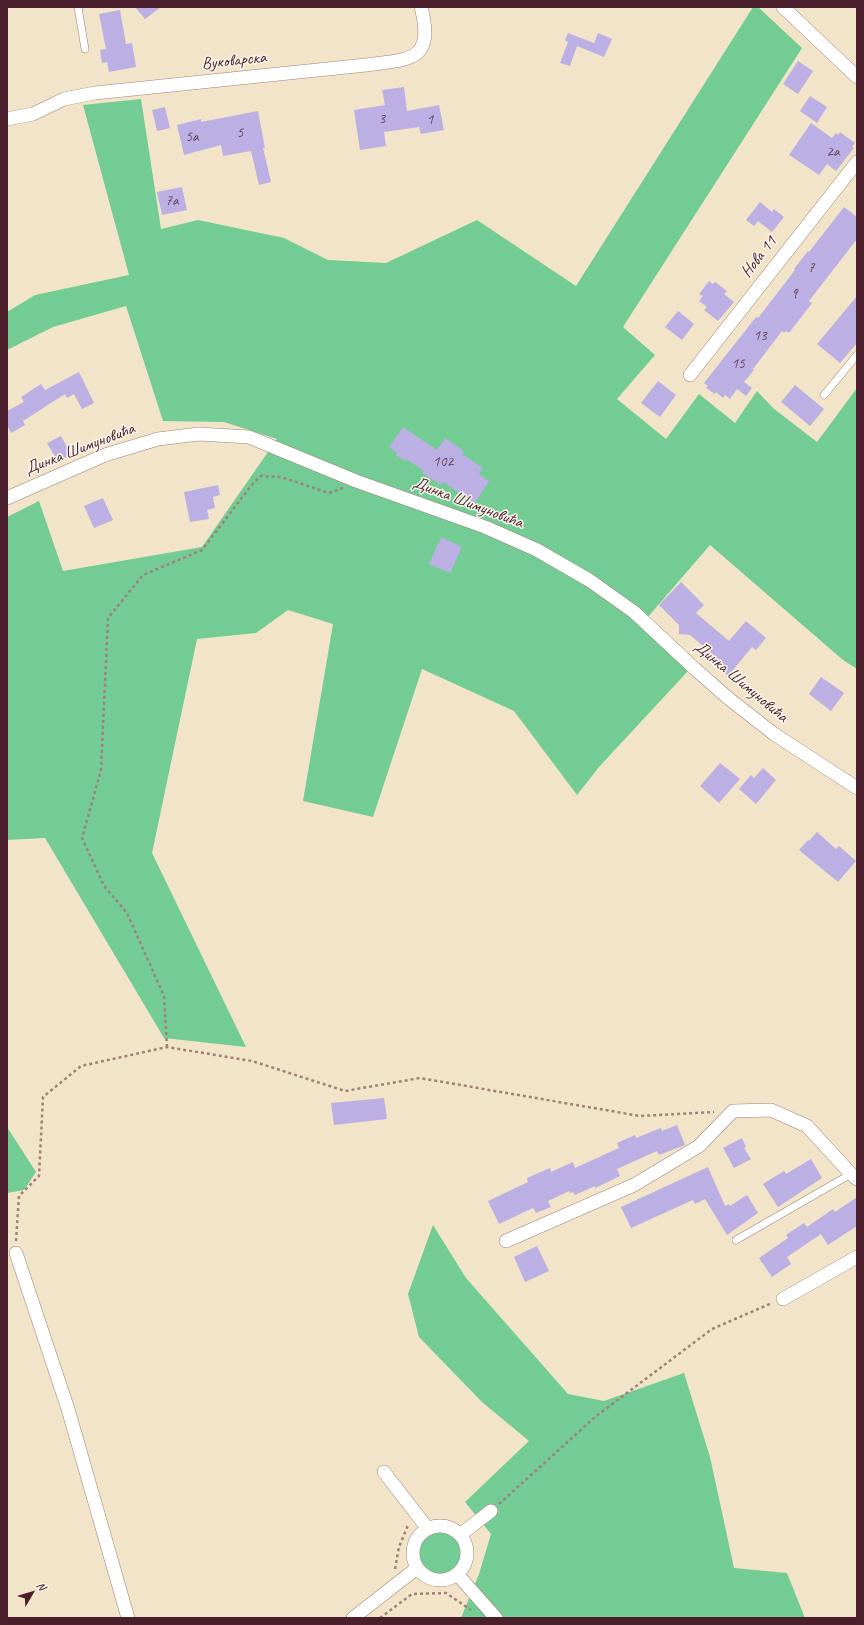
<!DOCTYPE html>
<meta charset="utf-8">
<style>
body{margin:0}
#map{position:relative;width:864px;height:1625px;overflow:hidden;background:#f2e4c8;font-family:Caveat,sans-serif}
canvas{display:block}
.frame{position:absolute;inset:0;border:8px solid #4a1f2b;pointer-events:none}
.north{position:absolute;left:12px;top:1573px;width:40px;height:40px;-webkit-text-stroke:3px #fbf7ec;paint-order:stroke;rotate:52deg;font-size:11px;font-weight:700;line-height:16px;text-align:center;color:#4a1f2b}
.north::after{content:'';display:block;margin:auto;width:14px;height:18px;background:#4a1f2b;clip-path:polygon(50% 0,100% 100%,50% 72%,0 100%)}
</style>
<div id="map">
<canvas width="864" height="1625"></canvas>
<div class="frame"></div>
<div class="north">N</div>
</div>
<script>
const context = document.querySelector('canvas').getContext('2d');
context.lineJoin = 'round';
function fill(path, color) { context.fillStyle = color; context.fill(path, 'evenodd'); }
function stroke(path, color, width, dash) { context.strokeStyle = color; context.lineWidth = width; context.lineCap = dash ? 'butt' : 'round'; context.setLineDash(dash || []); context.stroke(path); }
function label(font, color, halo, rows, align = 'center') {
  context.font = font + ' Caveat,sans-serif'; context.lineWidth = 3; context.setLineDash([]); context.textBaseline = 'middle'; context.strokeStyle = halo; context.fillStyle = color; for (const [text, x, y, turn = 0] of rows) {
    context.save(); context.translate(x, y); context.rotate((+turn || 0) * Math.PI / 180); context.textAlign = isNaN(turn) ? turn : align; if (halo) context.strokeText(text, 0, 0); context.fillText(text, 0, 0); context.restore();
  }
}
const green = new Path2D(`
 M753 7H758L802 48 623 327 655 355 617 399 666 439 699 394 735 423 757 391 773 408 817 442 857 388V669L843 660 710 545 641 625 688 671 599 767 577 795 514 711 422 669 373 817 303 801 333 624 288 610 256 633 197 639 152 853 246 1047 164 1038 45 838 7 840V517L39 501 63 571 202 547 277 439 224 422 163 421 126 306 53 327 7 350V312L35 295 129 275 83 105 141 99 161 229 198 220 284 238 328 260 386 263 477 220 576 286Z
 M7 1127 36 1172 24 1190 7 1193Z
 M433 1225 466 1278 568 1394 604 1401 684 1373 710 1457 734 1568 787 1573 805 1618H461L479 1574 491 1534 465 1502 529 1441 482 1402 419 1337 408 1294Z
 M416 1553a24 24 0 1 1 48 0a24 24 0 1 1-48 0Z`);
const building = new Path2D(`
 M135 7H161L145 19Z
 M120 10 126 44 132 43 136 67 109 72 107 62 102 63 100 50 106 49 99 14Z
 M568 33 594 43 598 33 612 39 604 57 577 46 570 66 560 63 568 42 565 40Z
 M798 61 813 71 798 94 783 84Z
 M404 87 407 111 439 105 444 130 421 134 419 127 384 132 386 146 360 150 354 110 385 105 382 90Z
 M810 96 827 107 817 123 800 111Z
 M165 107 170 128 157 131 152 110Z
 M258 111 265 148H263L271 182 259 185 251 151 223 156 221 145 184 155 177 125 201 119V122Z
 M811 123 832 138 836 133 838 135 840 132 855 143 852 147 854 148 836 171 827 164 819 175 789 155Z
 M182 187 187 210 162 215 157 192Z
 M760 202 772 212 774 209 784 217 772 232 758 221 754 226 746 220Z
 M844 207 857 217V239L809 301 812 303 789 333 786 331 784 333 782 331 753 369 754 370 744 382 752 388 746 396 737 389 730 399 725 395 723 398 716 392 715 394 706 388 708 386 704 383 756 317 758 318 795 270 794 269 808 251 809 252Z
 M709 281 713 284 715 282 727 291 724 294 734 302 718 321 704 310 707 307 699 301 703 296 699 294Z
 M857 296V343L840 363 817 344Z
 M678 311 694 324 682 340 665 327Z
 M79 372 94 403 82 409 74 394 67 398 65 394 23 421 25 425 11 433 7 425V411L24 402 21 397 41 384 45 390Z
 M658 381 676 395 660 417 641 403Z
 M795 385 824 409 810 426 781 402Z
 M403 427 437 450 445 438 464 451 462 454 483 468 479 474 489 481 475 503 443 482 441 485 422 473 424 471 406 459 405 461 396 455 397 453 389 447Z
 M61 436 71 454 58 462 47 443Z
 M218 485 220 495 213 497 215 508 207 510 209 519 190 522 184 492Z
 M103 498 113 520 94 528 84 506Z
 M441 537 462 547 450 573 429 564Z
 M681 582 704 605 696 613 729 641 746 621 766 638 756 650 752 647 728 676 712 662 716 657 690 635 679 634V625L659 605Z
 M821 677 844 693 831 711 809 694Z
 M720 763 740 779 719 803 700 786Z
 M763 768 776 780 756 804 739 789 751 775 754 778Z
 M817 832 836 849 839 846 856 861 838 882 799 850 808 840 809 841Z
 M384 1098 387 1119 334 1125 331 1103Z
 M677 1125 685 1145 659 1155 657 1151 617 1169 620 1176 595 1188V1186L575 1195 573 1192 570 1193 569 1191 548 1201 551 1207 536 1213 533 1208 499 1224 488 1201 528 1182 527 1178 550 1168 551 1172 573 1162 575 1168 619 1148 617 1143 635 1135 636 1138 661 1128 662 1131Z
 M742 1138 746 1147 744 1148 751 1159 734 1168 723 1148Z
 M811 1159 822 1178 778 1207 763 1184 784 1171 786 1174Z
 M708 1167 725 1206 729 1204 730 1206 747 1195 758 1213 727 1235 705 1199 695 1204 693 1200 631 1228 621 1207Z
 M857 1197V1226L828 1245 821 1234 787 1257 791 1264 772 1277 759 1258 788 1238 786 1235 804 1223 807 1227 833 1209 835 1212Z
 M537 1246 549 1271 525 1282 514 1257Z`);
const path = new Path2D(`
 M167 1047 164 996 127 913 104 886 82 838 101 770 108 618 143 575 202 550 254 482 261 476 281 477 329 493 343 488
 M16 1241 19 1196 39 1176 43 1097 81 1066 167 1047 252 1061 345 1091 420 1078 640 1116 714 1112
 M499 1504 595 1417 712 1329 772 1303
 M395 1569 399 1547 408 1525
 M380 1618 412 1594 446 1593 471 1610`);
const lane = new Path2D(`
 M78 7 85 49
 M824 395 857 355
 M736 1240 851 1174`);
const street = new Path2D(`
 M783 7 857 77
 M7 119 33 114 64 99 95 93 366 65C410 59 435 62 421 7
 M690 375 857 162
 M7 498 105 455 158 439 199 434 249 437 356 481 485 527 537 550 589 580 634 612 694 668 728 698 774 734 857 788
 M506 1241 634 1185 699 1146 733 1111 771 1110 807 1126 851 1174 857 1179
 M16 1253 68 1409 128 1618
 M783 1299 857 1257
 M384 1472 428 1529
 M413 1553a27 27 0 1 1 54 0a27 27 0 1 1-54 0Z
 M460 1535 491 1511
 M457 1574 496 1618
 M353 1618 417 1568`);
const numberNames = [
 ["3",382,119],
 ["1",430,120],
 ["5",240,133],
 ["5a",192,137],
 ["2a",833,152],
 ["7a",172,201],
 ["7",811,268],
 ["9",794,294],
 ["13",760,336],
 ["15",738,364],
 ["102",443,462]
];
const streetNames = [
 ["Вуковарска",234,61,-6],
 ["Нова 11",759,257,-52],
 ["Динка Шимуновића",80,449,-21],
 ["Динка Шимуновића",468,503,21],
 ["Динка Шимуновића",741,682,40]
];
fill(green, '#72cc94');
fill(building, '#bbafe3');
stroke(lane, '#9e827a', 8);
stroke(street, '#9e827a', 14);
stroke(path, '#9e827a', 2.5, [3, 3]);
stroke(lane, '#fff', 7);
stroke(street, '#fff', 13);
label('15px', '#664359', null, numberNames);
label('17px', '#4a1f2b', '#fbf7ec', streetNames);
</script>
